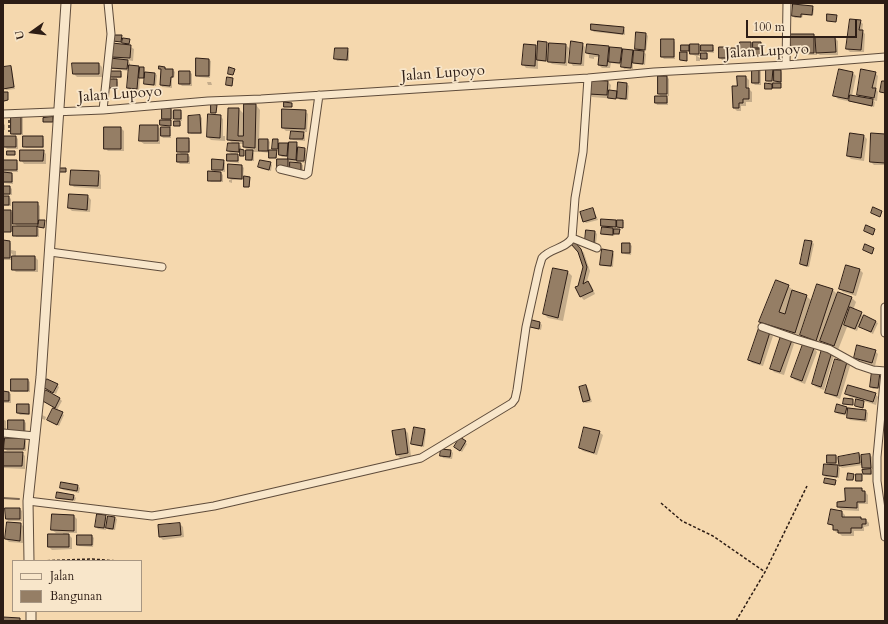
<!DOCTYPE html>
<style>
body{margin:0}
#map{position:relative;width:888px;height:624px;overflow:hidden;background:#f5d8ae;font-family:Cardo,serif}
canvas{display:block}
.frame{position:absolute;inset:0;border:4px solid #2d1d15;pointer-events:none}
.legend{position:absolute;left:12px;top:560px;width:130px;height:52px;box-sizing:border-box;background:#f8e6ca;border:1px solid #a79682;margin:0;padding:5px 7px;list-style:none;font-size:12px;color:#2d1d15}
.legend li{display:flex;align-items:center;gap:8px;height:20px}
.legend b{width:20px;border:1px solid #a79682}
.north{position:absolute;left:12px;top:12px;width:40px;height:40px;-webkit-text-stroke:3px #f8e6ca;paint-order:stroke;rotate:256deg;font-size:11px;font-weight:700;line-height:16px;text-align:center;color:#2d1d15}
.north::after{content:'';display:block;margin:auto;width:14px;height:18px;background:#2d1d15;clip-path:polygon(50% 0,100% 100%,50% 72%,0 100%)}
.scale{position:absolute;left:746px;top:20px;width:111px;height:18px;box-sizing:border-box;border:2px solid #2d1d15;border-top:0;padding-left:5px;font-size:12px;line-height:14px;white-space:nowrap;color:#2d1d15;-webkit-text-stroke:3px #f8e6ca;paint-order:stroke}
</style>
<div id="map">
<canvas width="888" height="624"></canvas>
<div class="frame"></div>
<ul class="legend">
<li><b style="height:5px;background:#f8e6ca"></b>Jalan</li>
<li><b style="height:11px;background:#957e65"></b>Bangunan</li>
</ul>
<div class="north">U</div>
<div class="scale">100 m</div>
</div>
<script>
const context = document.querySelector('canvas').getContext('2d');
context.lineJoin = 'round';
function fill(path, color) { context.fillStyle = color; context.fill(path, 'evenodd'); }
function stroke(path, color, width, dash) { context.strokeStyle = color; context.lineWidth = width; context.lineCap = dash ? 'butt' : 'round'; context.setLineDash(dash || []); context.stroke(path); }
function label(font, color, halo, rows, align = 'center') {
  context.font = font + ' Cardo,serif'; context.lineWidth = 3.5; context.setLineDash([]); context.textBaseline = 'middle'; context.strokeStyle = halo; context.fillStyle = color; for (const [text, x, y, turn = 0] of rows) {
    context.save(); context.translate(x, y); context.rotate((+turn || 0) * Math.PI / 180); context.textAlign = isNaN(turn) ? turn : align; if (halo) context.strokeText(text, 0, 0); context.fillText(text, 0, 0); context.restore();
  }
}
const shadow = new Path2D(`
 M812 7 814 9 813 16 803 15 802 18H795L793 16Z
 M860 21 863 24 862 31 865 34 864 52H850L847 49Z
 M623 28 625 30V35L594 32 592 30Z
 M646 34 648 36 646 51H642L646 54 645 65 636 64 633 62V69H624L623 67V65L611 63 610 68H602L599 65 600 57H594V59L589 58V55L587 53 609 47 611 50 621 49 624 52 632 51 635 53 639 52 636 48Z
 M814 35 817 38H835L838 41V55H820L817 53V55H808L805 52V50H795L792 47Z
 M129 40V46L134 49 133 61 127 60 130 63V66L139 67 141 69V68H144V73L155 74 157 75 156 86 147 85 145 83 146 78H140L139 91 130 90 128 88 130 71 112 69 110 67 116 60 112 56 126 46 123 43Z
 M673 40 675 42V59H664L662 57Z
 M547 43 550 46 566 45 569 48 567 66 552 64 547 60V62L538 61V69L526 68 523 64 525 45 536 46 538 48Z
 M751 43 754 45 761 44 763 56H756V48L753 46V57L743 56 741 54V58H733L729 55V60H722L720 58V48H728L731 51 739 49 741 51Z
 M582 44 585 47 584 66H573L570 62Z
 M691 45H699L702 48 712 46 714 48V53L706 52 708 54V59H703L702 56H697L700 58V61H696V56L691 54V51H683L689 46 691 49ZM701 49 706 54H701Z
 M347 49 349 51V61H337L336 59Z
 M209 60 211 61 210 78 199 77 197 75Z
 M99 64 102 67V77H77L74 74Z
 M10 67 12 69 15 89 6 90 4 88 3 79V68Z
 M165 67 167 70H173L175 72 174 78H172V88L162 87 161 85 162 70 160 68Z
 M759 69 761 70V85H755L753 83Z
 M772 69 774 71H781L782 73V83H779L781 85V88H775L773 86V89L766 88 770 85 767 81ZM774 80 778 84 774 87 770 83H774Z
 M120 72 122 74V78H114L118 82V89H111L109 87 114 80 110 76Z
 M190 72 192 74V86H182L180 84Z
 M853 73 856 76 852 96 861 98 858 94 875 73 878 76 876 89 878 92 877 101 872 100 875 102 874 107 838 99 835 96Z
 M667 77 669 79V96H666L668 99V105H657L656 103 661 97 659 94Z
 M738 77H746L749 80V89L752 92V102H746V106H741V111H737L734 108 738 87Z
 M207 82H211L212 85H208Z
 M608 82 611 85 610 92H616L618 94 627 84 629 86 628 100H620L617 96 616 99 592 97 589 93Z
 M256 105 260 110 259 140H268L270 142 269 151H276L277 158H271L270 153 262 152 259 149V152H253L254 153V161H248L247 159V150L244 147V144H238L241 146V150L244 151V156H241V153H236L239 157V163L230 162 228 160 232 155 228 151 233 144 228 139 239 109 245 115Z
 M171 109 175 113 181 111 182 113V121H178L181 123V126H175L178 122 173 117V120H169L171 122V126L161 125 166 121 163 118Z
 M305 111 308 114 307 132H302L305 135V141L293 140 291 138 292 131H286L283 128Z
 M21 116 23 117V135H13L12 133Z
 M200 116 202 118V134H191L189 132Z
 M220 116 223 119V136H225V141L211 140 208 137Z
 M3 123 5 125V130H3Z
 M157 126 162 130 169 128 171 130V138H163L160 134V144H144L140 141Z
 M121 128 124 131V151H108L105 148Z
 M851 134 864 136 867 139 864 161 851 159 848 156Z
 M885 135V165H874L871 162Z
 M16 137 18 139V149H7L5 147Z
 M42 137 44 139V148H26L24 146Z
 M188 139 190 141V153H186L190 157V164H180L178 162 182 155 178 151Z
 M278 140V144H287L289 146 296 143 298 145V148L304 149 306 150V163L290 161V163L301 164 303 165V171H293L289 167V169H280L278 160H289V157H282L280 155V149H274Z
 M43 151 46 154V164H24L21 160Z
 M3 161H16L18 163V172H10L13 175V184L3 183Z
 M223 161 225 163V172L219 171 223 175V182H211L209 180 216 173 213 169Z
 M270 163 272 165 271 171 261 169 259 167Z
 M242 166 244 168 243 177 250 178V187H245V180H232V183L229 182V180H231L229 178Z
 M98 172 101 175V189L74 187 71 184Z
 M3 187H10L12 189V195H3Z
 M88 196 91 200 90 212 72 211 69 208Z
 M3 197H9L11 199V206H3Z
 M37 203 40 206V221L45 222 44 228 37 227 39 229V237H16L14 233H4H16V231L3 232V211H11L14 214ZM13 222 18 227H13Z
 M593 209 598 220 586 223 584 221Z
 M616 221 618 223 624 222 623 228H618L617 230H620V235L615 233 614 236 604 235 602 234 605 228 602 226Z
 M587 231 595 232 597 234 596 244 588 243Z
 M3 241 9 242 11 243V250L16 251V257H35L38 260V272H16L13 269 15 257 11 253V260H3Z
 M806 241 812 242 814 244 809 267 803 266 801 264Z
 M630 244 632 246 631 255 625 254 623 252Z
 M577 245 584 253 590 271 587 281 591 285 595 294 584 300 581 297 579 287 584 267Z
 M612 252 614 254 613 267 603 266 602 264Z
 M553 269 568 272 572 276 563 321 548 318 544 314Z
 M859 269 863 273 856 296 843 292 840 289Z
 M818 285 833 290 838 295 852 298 856 302 853 310 861 313 863 316 878 323 873 334 862 328 859 326 857 331 847 327 838 350 825 345 822 341 821 344 806 339 802 335Z
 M788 286 793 290 806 296 811 300 799 337 765 326 761 322Z
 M540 323 542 325 541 330 533 328 531 326Z
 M770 332 773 336 763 366 752 363 749 359Z
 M791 340 794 344 784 375 774 372 771 368Z
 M814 348 817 352 805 384 795 380 792 377Z
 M875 351 878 354 875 366 858 361 855 358Z
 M831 353 834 356 824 390 816 387 813 384Z
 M836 360 847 363 850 366 840 399 830 395 827 392Z
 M879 373 881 375 879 389H873L871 387Z
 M28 380 30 382V392H14L12 390Z
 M57 385 59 387 56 394 46 389Z
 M586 386 588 388 592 402 586 403 584 402Z
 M3 392 9 393 11 394V403H3Z
 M846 394H875L878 397 876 405 864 401 863 408 856 406 857 399 850 397Z
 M60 399 62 401 57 410 64 415 59 426 48 420 55 408 42 400Z
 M29 405 30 407V415H20L18 413Z
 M847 407 866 411 868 413 867 422 850 420 848 418V416L838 414 836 412Z
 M42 415 46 417 45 420 40 418Z
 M3 419 6 421V430H3Z
 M24 421 26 423V434H11Z
 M405 430 408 433 411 456 400 458 396 454Z
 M425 430 426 432 424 447 414 445 412 443Z
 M599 432 603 435 597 455 583 451 580 448Z
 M24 439 26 441V451H7L5 449Z
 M465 442 467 444 462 452 457 448Z
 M442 450 451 451 453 453 452 459 443 458 442 456Z
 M3 453H22L25 456V469L4 468 3 467Z
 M859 454 863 458 870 455 872 457 873 469H870L872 471V475L864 474V471L866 470 863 468V465L842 468 840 466 839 457Z
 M836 456 838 458 837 466 840 468 839 478 826 477 824 475 831 465 828 462Z
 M78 486 80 488 79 493 63 490 61 488Z
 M862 489 868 495V504H859V511L841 510 838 507Z
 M74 496 76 498 75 501 59 499 57 497Z
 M6 509H20L22 511V521H8L7 519Z
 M842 512 845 515V518H861L863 520H866L869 523V526L864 527V531H854V536H842L839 533H837L834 530V527L829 524Z
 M53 515 74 516 77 519V533H67L72 538V549L52 550 49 547 63 535V533H56L52 530Z
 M105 516 108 519 115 518 117 519 115 530H109L106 527V530L98 529 96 527Z
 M7 523 21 524 24 527 23 543 9 542 6 539Z
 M180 524 183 527 184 537 163 540 160 537Z
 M92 536 94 538 93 547 79 546 78 544Z`);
const stream = new Path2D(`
 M3 498 19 499`);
const building = new Path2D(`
 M793 4 813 6 812 15 801 14V17L792 16Z
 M827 14 837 15 836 22 827 21Z
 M850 19 861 20 859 30H863L861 50 846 49Z
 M591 24 624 27 623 34 591 30Z
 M636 32 646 33 645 50 635 49Z
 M790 34H814V53H804V47L791 48Z
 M114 35H122L121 42 113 41Z
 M835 37 836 52 816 53 815 38Z
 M123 38 130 39 129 44 122 43Z
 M661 39H674V57H661Z
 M538 41 547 42 546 61 537 60Z
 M571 41 583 43 581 64 569 63Z
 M740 42H751V55H740Z
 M753 42H761V48H753Z
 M112 43 131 45 130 58 111 57Z
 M549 43 566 44 565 63 548 62Z
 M524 44 536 45 535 66 522 65Z
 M587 44 609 46 607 66 598 65 599 55 586 53Z
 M690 44H699V54H690Z
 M681 45H689V51H681Z
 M701 45H713V51H701Z
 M610 47 622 48 620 63 609 62Z
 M719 47H728V58H719Z
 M335 48H348L347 60 334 59Z
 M730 48H739V57H730Z
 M623 49 633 50 631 68 621 67Z
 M755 49H762V56H755Z
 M634 50 644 51 643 64 633 63Z
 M680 52H687V61L680 60Z
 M701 53H707V59H701Z
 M110 58 128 60 127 69 109 68Z
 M196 58 209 59V76H196Z
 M72 63H99V74H73Z
 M129 65 139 66 137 89 127 88Z
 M11 66 14 87 3 89V67Z
 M159 66 165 67V69H173V77H171L170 86 160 85 161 69H159Z
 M140 67H144V78H139Z
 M229 67 235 69 233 75 228 74Z
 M752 68H759V83H752Z
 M766 68H773L772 81H766Z
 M839 69 853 72 848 99 833 96Z
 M861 69 876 72 872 88H876L874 98 857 95Z
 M774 70H781V82L774 81Z
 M109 71H121V77H109Z
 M179 71H190V84H179Z
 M145 72 155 73 154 85 144 84Z
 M658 76H667V94H658Z
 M737 76H746V88H749V99H743V103H739V108H733L732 86H737Z
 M227 77 233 78 232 86 226 85Z
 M108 79H117V88H108Z
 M589 80 608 81 607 95 588 94Z
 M882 81H885V93L880 92Z
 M618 82 627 83 626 99 617 98Z
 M765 83 772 84V89H765Z
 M773 83H781V88H773Z
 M609 90 617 91 616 99 608 98Z
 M3 92H8V100L4 101Z
 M850 95 873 99 872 106 849 101Z
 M655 96H667V103H655Z
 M284 102 292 103V107H284Z
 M211 104 217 105 216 113H211Z
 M244 104H256L255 148 243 147V141L227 140 228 108H239L238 136H243Z
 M162 108H171V119H162Z
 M282 109 306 110 305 129 282 128Z
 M174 110H181V119H174Z
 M11 114 21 115V134H11Z
 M208 114 221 115 220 138 207 137Z
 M200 115 201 133H188V116Z
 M53 117V122H43V118Z
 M160 120H171V126L160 125Z
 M174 121H180V126H174Z
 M140 125H158V141H139Z
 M104 127H121V149H104Z
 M161 127H170V136H161Z
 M291 131 304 132 303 139H290Z
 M850 133 864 135 861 158 847 156Z
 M871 133 885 134V163L870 162Z
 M4 136H16V147H4Z
 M23 136H43V147H23Z
 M177 138H189V152H177Z
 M259 139H268V151H259Z
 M273 139H278V149H272Z
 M289 142H297L296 160 288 159Z
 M228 143H239V152L227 151Z
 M279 143H288L287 156 279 155Z
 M298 147 305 148 304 161H297Z
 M240 149 244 150V156H240Z
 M20 150H44L43 161H20Z
 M246 150H253L252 160H246Z
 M269 150H277L276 158H269Z
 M7 151H15V155H7Z
 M177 154H188V162H177Z
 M227 154H238V161H227Z
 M212 159 224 160 223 170H212Z
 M277 159H288V167H277Z
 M3 160H17V170H3Z
 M260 160 271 162 269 170 258 167Z
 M290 162 301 163V170H290Z
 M228 164 242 165V179L228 178Z
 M59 168H66V172H59Z
 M71 170 99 171 98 186 70 185Z
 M208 171 221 172V181H208Z
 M3 172 12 173V182H3Z
 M244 176 250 177 249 187H244Z
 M3 186H10V194H3Z
 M69 194 88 195 87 210 68 208Z
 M3 196H9V205H3Z
 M13 202H38V224H13Z
 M873 207 882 211 880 217 871 213Z
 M593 208 596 218 583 222 580 212Z
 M3 210H11V232H3Z
 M601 219 616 220V227L601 226Z
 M39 220H45L44 228 38 227Z
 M617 220H623V228L617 227Z
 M866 225 875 229 873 235 864 231Z
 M13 226H37V236H13Z
 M602 227 613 228V235L601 234Z
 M614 229H620L619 234H614Z
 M586 230 595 231 594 243 585 241Z
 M3 240 10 241V258H3Z
 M805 240 812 241 807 266 800 264Z
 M574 241 581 249 587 267 583 284 588 281 593 291 580 297 575 287 578 286 583 267 578 252 571 244Z
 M622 243H630V253H622Z
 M865 244 874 248 872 254 863 250Z
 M602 249 613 251 611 266 600 265Z
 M12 256H35V270H12Z
 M846 265 860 269 853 293 839 289Z
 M553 268 568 271 558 318 543 314Z
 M776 280 789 285 779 312 785 314 792 290 807 295 795 333 759 322Z
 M817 284 833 289 816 341 800 335Z
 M838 292 852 297 834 346 820 341Z
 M850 307 862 312 855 329 844 325Z
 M864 315 876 321 871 332 859 327Z
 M532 320 540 322 539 329 530 327Z
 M759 328 770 332 760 364 748 360Z
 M781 336 792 340 780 372 770 369Z
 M803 344 814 348 802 381 791 377Z
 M857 345 876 350 872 363 854 358Z
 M822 349 832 352 821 387 812 384Z
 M835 359 847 362 837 396 825 393Z
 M872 371 880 372 878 388 870 387Z
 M11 379H28V391H11Z
 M47 379 58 384 53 393 43 387Z
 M586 385 590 400 583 402 579 387Z
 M848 385 876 393 873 402 845 394Z
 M46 390 60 398 55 408 41 400Z
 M3 391 9 392V401H3Z
 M844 398 853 399V405L843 404Z
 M856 399 864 401 863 408 855 406Z
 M17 404H29V414L17 413Z
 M837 404 847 407 845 414 835 412Z
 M53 408 63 412 57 425 47 420Z
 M848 408 866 410 865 420 847 418Z
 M8 420H24V432H8Z
 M414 427 425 429 422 446 411 444Z
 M584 427 600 431 594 453 579 448Z
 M405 429 408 453 396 455 392 431Z
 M460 437 466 441 460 451 454 447Z
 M5 438H25L24 449H4Z
 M441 449 451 450 450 457 440 456Z
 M3 452H23L22 466H3Z
 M859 453 860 463 839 466 838 457Z
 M870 454 871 468H862L861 455Z
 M827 455H836V463H827Z
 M824 464 838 465 837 477 823 475Z
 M871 469V474H863L862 470Z
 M848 473 854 474 853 480H847Z
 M856 474H862V481H856Z
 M825 478 836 480 835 485 824 483Z
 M61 482 78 485 77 491 60 488Z
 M845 488H862V491H865V502H857V508L837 507V502L845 501Z
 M57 492 74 495 73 500 56 498Z
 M5 508H20V519H6Z
 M831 509 842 511V517H861V519H866V524H862V528H851V533H838V530H833V525L828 524Z
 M52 514 74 515V531L51 530Z
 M97 514 106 515 104 528 95 527Z
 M108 516 115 517 113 529 106 528Z
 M7 522 21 523 20 541 5 539Z
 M180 523 181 535 159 537 158 525Z
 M48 534H69V547H48Z
 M77 535H92V545H77Z
 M3 617 20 618V621H3Z`);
const path = new Path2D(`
 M9 120V132
 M661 503 682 521 713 536 765 572
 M37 561 92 559 118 561
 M736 621 765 572 807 486`);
const minor = new Path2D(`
 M786 65 787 3
 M103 110 111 34 108 3
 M3 114 103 110 208 101 261 99 588 78 654 72 786 65 885 57
 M280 169 305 175 308 173 319 95
 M572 238 597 248
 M50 252 162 267
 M885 307V333
 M762 327 796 339 829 349 858 365 873 370 885 371
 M885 371 877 457V481L885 537
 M3 433 35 436
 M28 501 152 516 214 506 421 458 512 403 515 399 517 390 526 327 539 268C540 265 541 261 542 258 550 248 566 249 572 238L575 198 583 152 588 78`);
const tertiary = new Path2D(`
 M29 561 28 501 41 377 66 3
 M31 611V621`);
const streetNames = [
 ["Jalan Lupoyo",767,52,-3],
 ["Jalan Lupoyo",443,74,-4],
 ["Jalan Lupoyo",120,95,-4]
];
fill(shadow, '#0003');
stroke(stream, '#7c6752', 2);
fill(building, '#957e65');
stroke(building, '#2d1d15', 1);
stroke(minor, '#5f4c3b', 9);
stroke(tertiary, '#5f4c3b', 11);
stroke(path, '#2d1d15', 1.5, [3, 2]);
stroke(minor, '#f8e6ca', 7);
stroke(tertiary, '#f8e6ca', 9);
label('15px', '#2d1d15', '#f8e6ca', streetNames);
</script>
